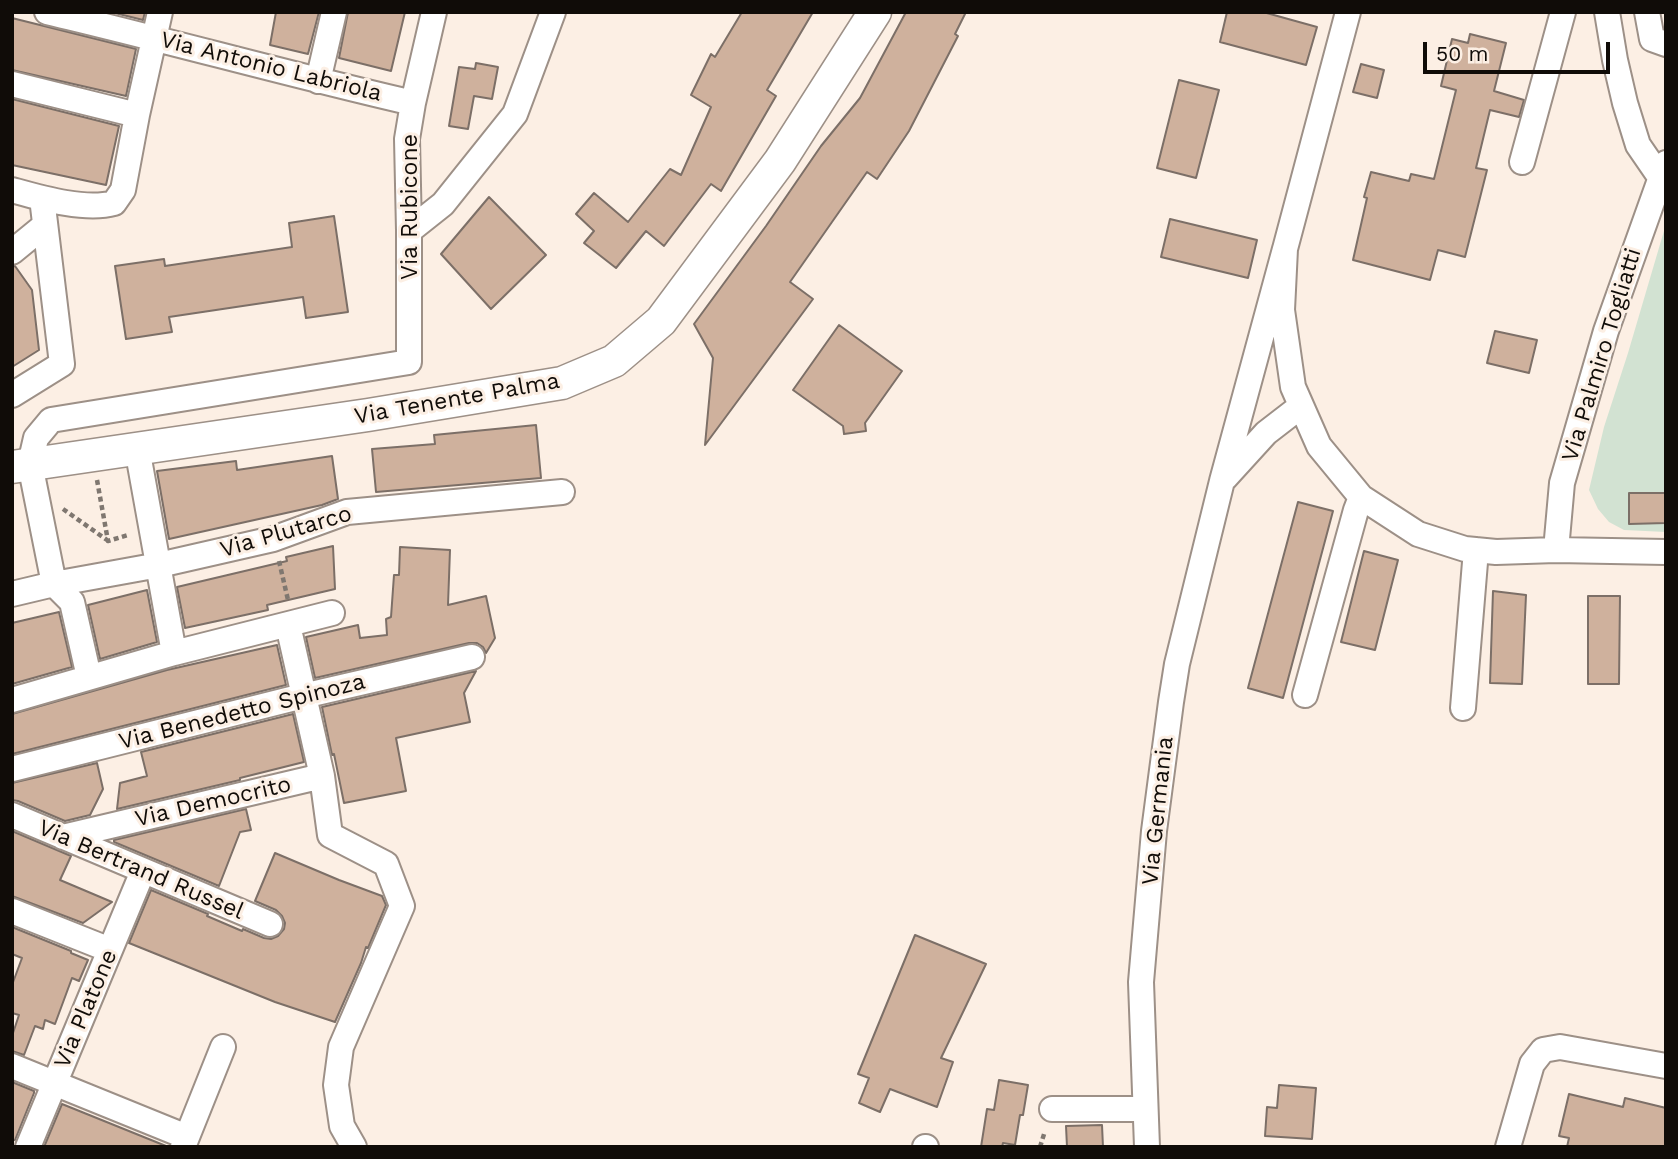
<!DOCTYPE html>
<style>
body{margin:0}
#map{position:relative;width:1678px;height:1159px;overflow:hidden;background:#fcefe4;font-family:"Work Sans",sans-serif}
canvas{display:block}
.frame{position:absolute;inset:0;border:14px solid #100c08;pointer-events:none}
.scale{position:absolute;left:1423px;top:42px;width:187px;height:32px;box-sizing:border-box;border:4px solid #100c08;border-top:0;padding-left:9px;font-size:21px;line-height:24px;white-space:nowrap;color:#100c08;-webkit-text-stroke:5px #fcefe4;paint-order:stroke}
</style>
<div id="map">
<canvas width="1678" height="1159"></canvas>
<div class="frame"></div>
<div class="scale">50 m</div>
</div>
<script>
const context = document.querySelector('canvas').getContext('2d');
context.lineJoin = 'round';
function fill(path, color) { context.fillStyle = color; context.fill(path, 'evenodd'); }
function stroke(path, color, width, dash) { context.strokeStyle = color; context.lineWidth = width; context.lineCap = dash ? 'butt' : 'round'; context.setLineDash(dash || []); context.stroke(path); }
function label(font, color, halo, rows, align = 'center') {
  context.font = font + ' "Work Sans",sans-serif'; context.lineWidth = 6; context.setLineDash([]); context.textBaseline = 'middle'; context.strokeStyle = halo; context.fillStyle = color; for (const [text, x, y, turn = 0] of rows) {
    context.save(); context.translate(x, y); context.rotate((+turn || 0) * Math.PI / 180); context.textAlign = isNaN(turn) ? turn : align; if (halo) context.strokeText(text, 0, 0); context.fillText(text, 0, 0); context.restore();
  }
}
const green = new Path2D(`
 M1666 224V532L1624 530 1609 522 1598 509 1589 490 1604 427 1628 353Z`);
const building = new Path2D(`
 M111 12H145L143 20Z
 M276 12H319L308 54 270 45Z
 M348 12H405L391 71 339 58Z
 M742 12H813L767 90 776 96 721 191 711 184 664 246 646 231 616 268 584 243 594 231 576 214 594 193 628 222 670 169 681 175 711 107 691 95 711 54 715 57Z
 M906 12H966L955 34 958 36 909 131 877 179 867 172 790 282 813 299 705 445 713 358 694 324 766 226 821 146 860 98Z
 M1227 12H1263L1317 27 1306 65 1220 42Z
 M12 18 136 49 126 96 12 70Z
 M1470 34 1506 43 1494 91 1524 100 1519 117 1490 110 1476 168 1487 170 1465 257 1438 250 1430 280 1353 260 1367 198 1364 197 1371 172 1409 181 1411 174 1434 179 1456 90 1441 86 1452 39 1468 43Z
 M476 63 498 67 492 99 474 96 468 129 449 126 459 67 475 69Z
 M1361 64 1384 70 1377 98 1353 92Z
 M1179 80 1219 90 1196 178 1157 168Z
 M12 99 119 126 106 185 12 165Z
 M489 197 546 255 491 309 441 254Z
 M334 216 348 312 306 318 303 297 169 317 172 332 126 339 115 266 164 259 165 266 292 247 289 223Z
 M1170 219 1257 240 1248 278 1161 257Z
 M15 266 32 290 39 350 12 367V267Z
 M839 325 902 371 865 423 866 431 844 434 843 426 793 390Z
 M1495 331 1537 340 1529 373 1487 363Z
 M536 425 541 478 376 492 372 449 435 444 434 435Z
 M332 456 338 499 322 505 169 539 157 471 236 461 237 470Z
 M1629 493H1666V523L1629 524Z
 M1298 502 1333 511 1283 698 1248 688Z
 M333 546 335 589 267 605 268 610 185 628 177 587 287 561 286 557Z
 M400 547 450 550 448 605 486 596 495 638 486 653 483 647 477 643H469L315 678 306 637 358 625 360 638 387 635 386 619 391 617 394 575H399Z
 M1364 551 1398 560 1375 650 1341 642Z
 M147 590 157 642 100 659 88 605Z
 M1493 591 1526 595 1522 684 1490 683Z
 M1588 596H1620L1619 684H1588Z
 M59 612 72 667 12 684V623Z
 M277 645 286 685 12 754V714L167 670Z
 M476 671 464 693 470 722 396 738 406 791 344 803 334 754 332 755 322 707Z
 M293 714 304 762 240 778V780L117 809 120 783 147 776 141 752Z
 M97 763 103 789 90 815 65 821 18 801 12 800V783Z
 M246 809 251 830 240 832 219 886 114 842V840Z
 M12 831 71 856 60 880 112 902 83 923 12 896Z
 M275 853 339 880 382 896 386 905 368 948 366 947 361 963 335 1022 275 1002 129 943 151 890 208 914 207 916 242 931 243 929 264 938 271 939 278 936 284 929 285 923 282 916 276 910 255 901Z
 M12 927 71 951V953L88 960 79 981 72 978 55 1024 45 1020 43 1029 35 1026 24 1055 12 1051V1036L19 1015 12 1013V985L22 958 12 954Z
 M915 935 986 964 941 1058 953 1062 937 1107 890 1089 880 1112 859 1103 869 1078 858 1074Z
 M999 1080 1028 1085 1023 1115H1020L1015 1145 1003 1143 1002 1147H981L987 1109 994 1110Z
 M12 1082 34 1091V1093L15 1140H14L12 1142Z
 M1279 1085 1316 1088 1312 1139 1265 1136 1267 1107 1277 1108Z
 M1569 1094 1623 1107 1625 1098 1666 1108V1147H1567L1569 1138 1559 1136Z
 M62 1104 166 1146V1147H44Z
 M1102 1125 1103 1147H1067L1066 1126Z`);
const path = new Path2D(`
 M97 480 108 541 128 535
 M63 509 107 540
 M279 561 288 600
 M1040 1147 1045 1131`);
const minor = new Path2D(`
 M47 12C170 41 291 75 413 103
 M1348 12 1285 249 1282 310 1293 387 1319 446 1361 497 1418 534 1465 549 1496 552 1556 550 1666 552
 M1607 12 1615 60 1625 103 1638 145 1660 177
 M1647 12 1652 39 1666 44
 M318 81 334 12
 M12 84 137 115
 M1522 162 1563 12
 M12 190C41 198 85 211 114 203L123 190 137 115 160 12
 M409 231 443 204 515 114 553 12
 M12 252 45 225
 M12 395 62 364 42 198
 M137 448 174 653
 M1225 478 1266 433 1301 406
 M1556 550 1562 483 1606 331 1666 163
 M12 594 54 584 159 565 273 539 347 512 562 492
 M288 625 322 776 330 835 386 864 402 906 341 1047 336 1085 342 1126 354 1147
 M89 677 72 602 54 584 30 464 36 438 51 420 409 362V231L407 139 413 103 434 12
 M1305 695 1356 510 1361 497
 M12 700 174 653 332 613
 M1463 708 1476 550
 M12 769 303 696 472 657
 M12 815 270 924
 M63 837 322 776
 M12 911 110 950
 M12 1066 187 1137
 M1052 1109H1145
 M28 1147 143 871
 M183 1147 223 1047
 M925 1147H926
 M1147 1147 1141 982 1154 831 1171 702 1177 664 1222 481 1285 249
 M1508 1147 1532 1064 1543 1050 1560 1047 1666 1066`);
const major = new Path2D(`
 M12 467 368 415 562 383 614 361 661 321 780 161 875 12`);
const streetNames = [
 ["Via Antonio Labriola",271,67,14],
 ["Via Rubicone",410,207,-90],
 ["Via Palmiro Togliatti",1602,355,-73],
 ["Via Tenente Palma",457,399,-10],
 ["Via Plutarco",286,532,-16],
 ["Via Benedetto Spinoza",242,712,-14],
 ["Via Democrito",213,802,-13],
 ["Via Germania",1158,811,-84],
 ["Via Bertrand Russel",141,870,23],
 ["Via Platone",86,1009,-67]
];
fill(green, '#d2e2d2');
fill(building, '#cfb19d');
stroke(building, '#7c6f67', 2);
stroke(minor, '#9d9087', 28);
stroke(major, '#9d9087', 35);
stroke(path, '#7f7770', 4.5, [5, 3.5]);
stroke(minor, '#fff', 24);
stroke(major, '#fff', 32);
label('23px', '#100c08', '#fcefe4', streetNames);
</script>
